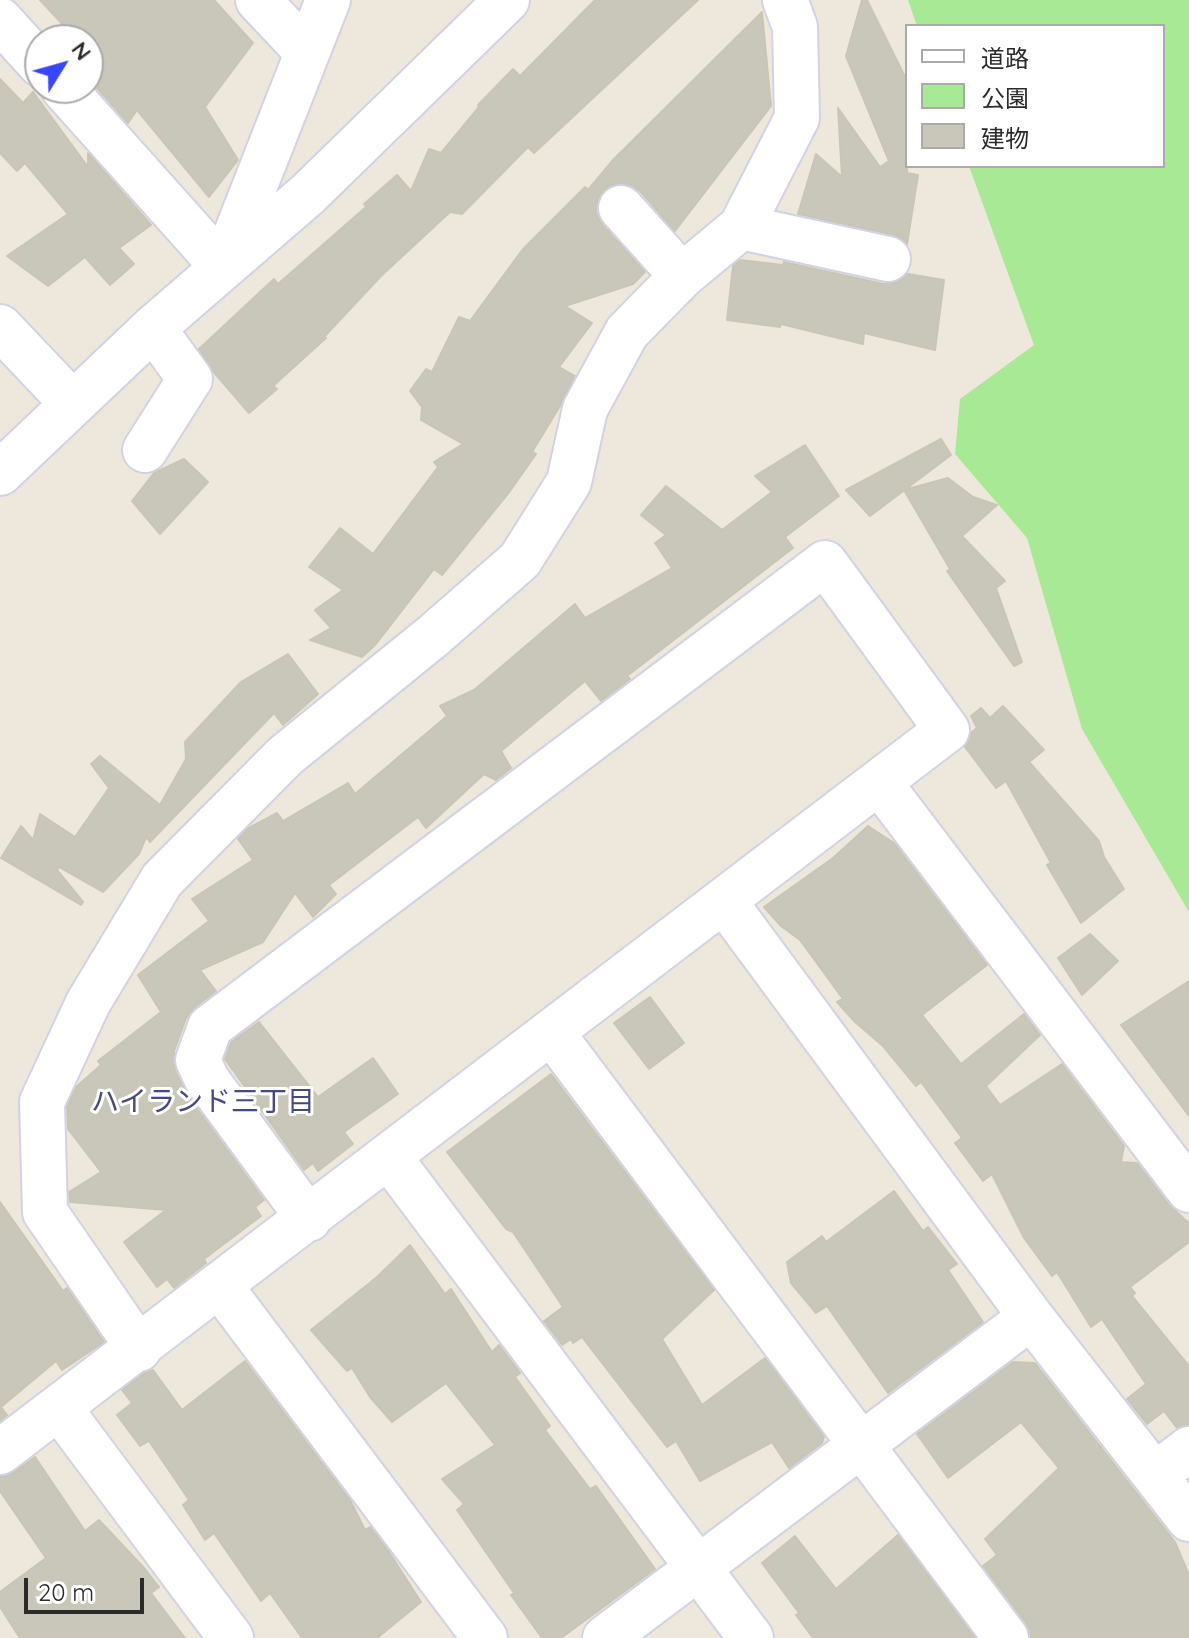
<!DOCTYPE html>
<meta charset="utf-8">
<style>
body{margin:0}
#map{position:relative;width:1189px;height:1638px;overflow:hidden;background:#eee8dc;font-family:Quicksand,"Noto Sans JP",sans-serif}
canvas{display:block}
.legend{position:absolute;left:905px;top:24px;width:260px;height:144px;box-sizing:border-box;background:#fff;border:2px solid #aaa;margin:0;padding:10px 14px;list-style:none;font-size:24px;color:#2b2b2b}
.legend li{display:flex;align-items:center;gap:16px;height:40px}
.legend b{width:40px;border:2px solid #aaa}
.north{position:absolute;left:24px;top:24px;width:80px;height:80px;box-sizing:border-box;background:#fff;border:2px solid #aaa;border-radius:50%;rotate:53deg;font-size:22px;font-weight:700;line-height:32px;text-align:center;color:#2b2b2b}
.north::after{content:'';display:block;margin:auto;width:28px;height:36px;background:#3846ff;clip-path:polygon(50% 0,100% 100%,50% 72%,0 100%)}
.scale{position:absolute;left:24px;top:1578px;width:120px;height:36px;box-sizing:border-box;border:4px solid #2b2b2b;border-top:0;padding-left:10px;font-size:24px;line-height:28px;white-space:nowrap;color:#2b2b2b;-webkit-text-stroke:6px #fff;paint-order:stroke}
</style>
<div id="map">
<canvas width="1189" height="1638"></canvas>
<ul class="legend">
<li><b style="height:10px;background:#fff"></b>道路</li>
<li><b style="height:22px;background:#a7e994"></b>公園</li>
<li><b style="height:22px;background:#c9c6ba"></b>建物</li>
</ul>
<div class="north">N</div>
<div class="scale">20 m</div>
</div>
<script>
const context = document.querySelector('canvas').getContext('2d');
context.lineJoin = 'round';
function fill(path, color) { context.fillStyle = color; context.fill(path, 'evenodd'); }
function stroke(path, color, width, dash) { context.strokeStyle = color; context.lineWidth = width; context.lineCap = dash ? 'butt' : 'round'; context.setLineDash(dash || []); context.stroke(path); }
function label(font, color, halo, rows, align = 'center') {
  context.font = font + ' Quicksand,"Noto Sans JP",sans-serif'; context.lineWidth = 6; context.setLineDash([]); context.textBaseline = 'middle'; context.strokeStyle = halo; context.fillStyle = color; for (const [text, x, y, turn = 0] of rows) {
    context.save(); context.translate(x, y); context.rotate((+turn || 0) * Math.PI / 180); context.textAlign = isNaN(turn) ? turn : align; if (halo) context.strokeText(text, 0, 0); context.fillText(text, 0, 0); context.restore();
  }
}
const green = new Path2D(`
 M908 0H1189V912L1082 729 1027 538 955 454 960 399 1034 345 969 166H1163V26H917Z`);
const building = new Path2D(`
 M40 0H214L253 43 205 107 238 160 209 197 137 110 128 123 88 78V75L100 65 88 52V40H77Z
 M595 0H698L534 153 528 147 462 214 450 212 381 276 324 337 326 338 273 386 277 389 249 413 212 370 199 349 274 279 278 284 366 207 364 204 397 175 411 191 429 149 441 153 479 107 478 105 513 69 520 76Z
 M862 0H867L907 81V173L918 175 907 244 893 235 798 214 816 154 842 177 838 108 880 167 889 161 846 56Z
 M762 12 771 106 675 231 640 191 629 185 615 184 604 190 598 200 596 212 602 224 645 272 633 284 565 306 592 323 559 367 575 376 560 406 532 452 536 454 510 491 442 575 434 569 376 644 362 657 310 640 331 628 315 610 343 590 309 567 340 528 373 554 438 467 434 462 463 444 421 420 422 407 410 391 426 369 432 372 459 317 470 321 523 249 585 187 588 190 613 160Z
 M0 79 23 103 33 92 88 167V153L151 225 119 248 134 264 110 285 85 257 48 286 7 256 68 214 25 163 17 171 0 153Z
 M740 260 783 265 784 262 883 284 896 282 908 274 944 280 935 350 864 333 863 344 781 324 780 327 727 320 733 266Z
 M941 439 951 455 870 516 846 490Z
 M805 445 839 496 785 537 793 548 627 676 630 679 601 701 585 681 501 751 511 768 496 780 484 774 426 828 418 817 329 885 336 894 313 917 295 893 263 942 200 970 216 991 195 1007 186 1018 174 1051 175 1070 187 1095 264 1200 255 1207 261 1216 204 1259 206 1263 174 1288 167 1279 157 1287 124 1242 166 1210 70 1202 69 1192 101 1172 68 1129 67 1107 76 1087 101 1065 98 1061 161 1012 138 975 209 921 192 899 253 860 238 839 247 829 277 813 283 821 348 783 355 794 447 716 440 706 474 690 575 604 585 618 672 568 655 543 666 535 641 515 666 486 722 530 772 492 755 476Z
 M184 459 208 482 160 534 132 501 154 473Z
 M948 478 973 497 997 505 962 536 1005 581 996 588 1022 662 1014 666 947 571 950 569 904 490Z
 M288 654 318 694 283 725 274 713 150 842 146 837 139 854 103 892 59 867 57 870 83 902 81 905 1 858 21 826 33 840 40 814 75 837 109 788 91 764 100 756 160 805 186 759 185 742 241 682Z
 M1003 706 1044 750 1029 762 1099 841 1104 857 1124 889 1081 923 1047 865 1051 863 1006 781 996 788 965 747 971 733 977 728 971 716 981 708 990 718Z
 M868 826 894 843 987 965 922 1015 961 1064 1024 1014 1040 1035 986 1086 1000 1105 1062 1064 1124 1146 1121 1162 1137 1163 1169 1205 1189 1223V1242L1130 1287 1135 1293 1132 1296 1189 1366V1425L1177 1428 1164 1411 1147 1424 1127 1399 1146 1384 1102 1319 1091 1327 1057 1272 1052 1276 1024 1238 992 1174 983 1181 955 1143 962 1138 921 1082 916 1086 883 1046 855 1022 837 1002 843 999 800 940 781 926 764 907 833 858Z
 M1090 934 1118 961 1082 995 1058 958Z
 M1189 981V1116L1121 1025Z
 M650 997 684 1043 649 1069 614 1023Z
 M259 1022 318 1097 373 1058 398 1094 344 1132 353 1144 318 1171 313 1163 304 1170 225 1059 231 1042Z
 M551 1074 714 1290 662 1339 702 1405 765 1358 824 1437 822 1443 789 1468 772 1442 700 1481 676 1441 667 1447 582 1337 573 1343 571 1339 562 1345 544 1321 563 1307 513 1232 506 1229 447 1152Z
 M894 1191 923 1231 928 1227 957 1264 948 1270 983 1322 888 1393 827 1306 816 1313 791 1283 787 1262 822 1236 826 1242Z
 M0 1202 63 1291 67 1288 104 1342 62 1370 56 1361 1 1407 7 1415 0 1421Z
 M410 1245 445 1294 451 1289 492 1352 499 1345 520 1373 515 1377 550 1426 545 1430 590 1489 596 1486 655 1569 561 1638H542L511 1595 514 1593 457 1510 464 1504 442 1479 495 1445 446 1383 392 1422 370 1397 352 1368 347 1371 311 1330 377 1277Z
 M245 1361 350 1500 365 1530 370 1527 387 1549 421 1602 377 1638H302L270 1593 261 1601 214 1533 205 1540 183 1505 189 1500 149 1441 140 1446 117 1415 132 1403 122 1390 146 1372 153 1370 182 1410Z
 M1013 1362 1035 1363 1175 1542 1189 1575V1638H1030L1026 1623 983 1566 997 1555 985 1539 1059 1468 1021 1422 948 1478 917 1434Z
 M35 1457 85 1531 99 1520 145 1569 159 1587 151 1593 185 1638H20L0 1607V1592L46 1558 0 1491V1476L14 1472Z
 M898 1535 975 1638H813L796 1615 799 1613 762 1563 795 1536 836 1589Z`);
const minor = new Path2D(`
 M258 0 307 52
 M0 20 40 64
 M63 88 223 267 328 0
 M621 208 682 276
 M741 227 888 259
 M0 327 73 404
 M145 450 190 379 153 328
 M0 473 153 328 308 194 507 0
 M879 782 1189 1190
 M724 901 1031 1317 1189 1519
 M552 1033 1006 1638
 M389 1157 751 1638
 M220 1286 485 1638
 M139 1349 45 1212 42 1102 88 1003 162 880 285 756 433 636 520 560 569 482 585 409 627 332 682 276 741 227 797 118 795 27 785 0
 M60 1409 231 1638
 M0 1452 947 730 825 563 210 1027 198 1060 207 1080 309 1219
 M1155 1475 1189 1449
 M605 1638 1031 1317`);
const neighbourhoodNames = [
 ["ハイランド三丁目",203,1103]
];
fill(green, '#a7e994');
fill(building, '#c9c6ba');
stroke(building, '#cac5b5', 2);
stroke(minor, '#d1d2e5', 48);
stroke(minor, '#fff', 44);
label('28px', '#474a80', '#fff', neighbourhoodNames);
</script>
